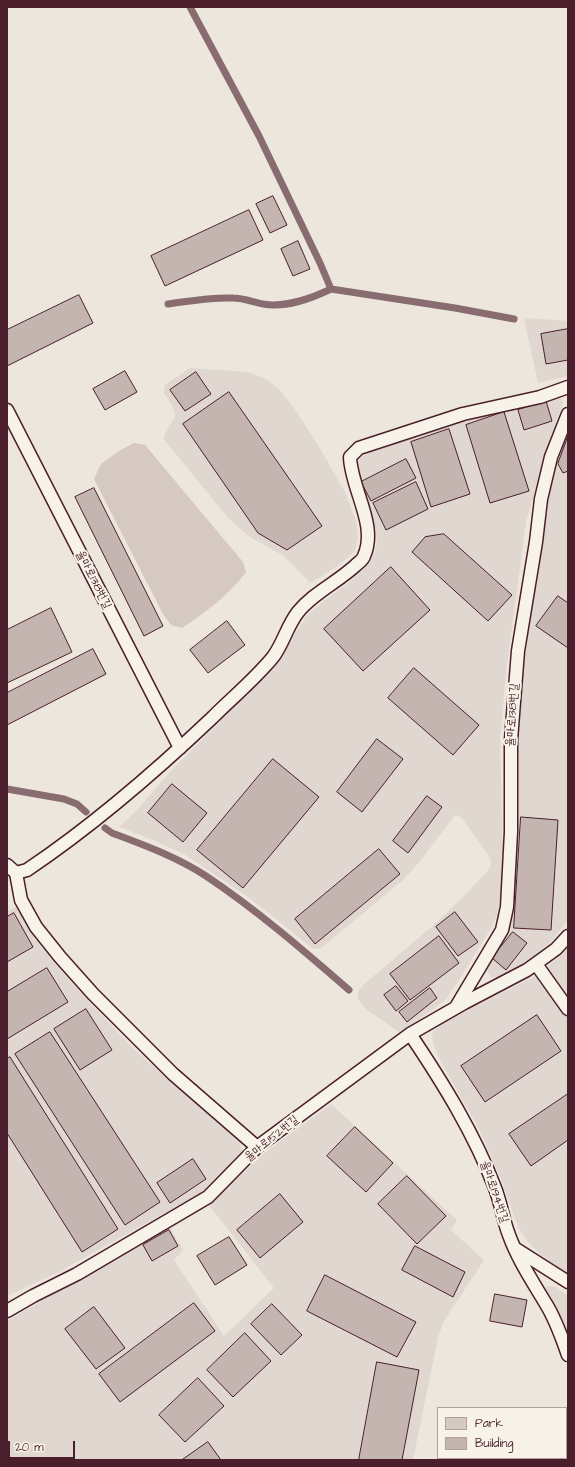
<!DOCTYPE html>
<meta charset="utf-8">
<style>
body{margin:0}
#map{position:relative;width:575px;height:1467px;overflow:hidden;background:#ece6dd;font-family:"Architects Daughter",sans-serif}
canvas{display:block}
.frame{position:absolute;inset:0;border:8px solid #4a1f2b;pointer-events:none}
.legend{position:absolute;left:437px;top:1407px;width:130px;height:52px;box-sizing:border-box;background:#f7f3e8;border:1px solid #b29e9c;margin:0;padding:5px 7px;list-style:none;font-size:12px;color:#4a1f2b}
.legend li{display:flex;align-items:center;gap:8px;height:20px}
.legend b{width:20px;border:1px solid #b29e9c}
.scale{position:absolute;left:8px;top:1441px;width:67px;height:18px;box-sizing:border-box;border:2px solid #4a1f2b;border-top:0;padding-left:5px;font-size:12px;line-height:14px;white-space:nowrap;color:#4a1f2b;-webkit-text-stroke:3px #f7f3e8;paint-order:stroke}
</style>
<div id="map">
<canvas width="575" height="1467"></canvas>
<div class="frame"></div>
<ul class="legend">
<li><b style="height:11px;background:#d5c9c2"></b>Park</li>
<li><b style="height:11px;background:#c4b5b0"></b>Building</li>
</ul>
<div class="scale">20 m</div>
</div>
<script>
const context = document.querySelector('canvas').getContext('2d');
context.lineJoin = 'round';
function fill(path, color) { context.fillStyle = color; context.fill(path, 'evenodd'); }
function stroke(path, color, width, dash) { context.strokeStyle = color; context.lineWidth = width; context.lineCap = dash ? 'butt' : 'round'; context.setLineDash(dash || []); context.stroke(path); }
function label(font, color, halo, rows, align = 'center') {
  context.font = font + ' "Architects Daughter","Poor Story",sans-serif'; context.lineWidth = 4; context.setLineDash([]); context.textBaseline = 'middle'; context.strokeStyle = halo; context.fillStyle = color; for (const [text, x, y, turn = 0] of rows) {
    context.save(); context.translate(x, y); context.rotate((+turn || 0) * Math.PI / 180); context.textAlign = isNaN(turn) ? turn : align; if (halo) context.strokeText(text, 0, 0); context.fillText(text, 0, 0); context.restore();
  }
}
const built = new Path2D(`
 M524 318 568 321V376L538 383Z
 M190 368 248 372 266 379 279 389 294 408 318 445 345 492 356 521 358 537 355 551 338 566 310 583 284 556 250 537 228 518 163 438 175 416 173 407 164 393 165 385Z
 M554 395 561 398 563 403 547 449 526 522 507 664 500 738 503 853 502 885 497 915 490 930 457 983 445 1000 434 1009 399 1032 367 1010 358 999V992L363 985 435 924 467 893 490 868 491 863 489 856 461 817 455 815 421 860 403 880 320 949 312 948 248 897 184 854 153 840 119 827 134 813 173 769 275 666 307 615 325 600 351 581 368 564 374 554 377 543 376 531 371 511 359 478 358 466 360 458 368 453 398 443 469 420Z
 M568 428V920L550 943 537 953 509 973 498 978 491 977 486 971V964L510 926 514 868 518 716 526 646 550 486 555 463Z
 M16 907 34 938 56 965 89 1002 135 1050 240 1142 242 1151 202 1192 59 1272 7 1296V911Z
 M568 947V1274L541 1255 527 1241 518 1227 501 1179 479 1129 438 1057 433 1043 432 1033 441 1025 464 1012 533 977 554 961Z
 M331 1104 457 1220 451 1230 484 1260 444 1321 438 1337 413 1460H7V1321L170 1227 183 1250 174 1260 224 1336 274 1288 209 1205 262 1155Z
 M545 1286 556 1287 568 1296V1338Z`);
const green = new Path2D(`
 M134 443 145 445 243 562 246 572C229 595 206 612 182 628L171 625 163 614 94 479 101 464 119 451Z`);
const stream = new Path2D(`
 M331 289 455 308 514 319
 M168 304C190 301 211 297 233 298 243 298 253 302 263 304 286 308 310 299 331 289L320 263 259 136 190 7
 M7 789 64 799 77 804 86 812
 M105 828 112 833C144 845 177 857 206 876 257 910 303 950 349 990`);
const building = new Path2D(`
 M273 196 287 225 270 233 256 204Z
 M249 210 263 240 165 286 151 256Z
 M298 241 310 269 293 276 281 249Z
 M79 295 93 323 7 366V330Z
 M568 329V360L546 364 541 334Z
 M125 371 137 392 105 410 93 389Z
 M196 372 211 394 185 411 170 390Z
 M229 392 322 526 287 550 258 533 183 424Z
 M546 401 552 421 524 430 518 410Z
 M504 412 529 491 490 503 466 425Z
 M449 429 470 494 431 507 411 442Z
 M568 436V471L563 473 558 464Z
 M406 459 416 478 371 501 361 482Z
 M416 482 428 509 386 530 373 503Z
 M94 488 163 626 144 636 75 497Z
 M444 534 512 595 488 621 412 552 425 537Z
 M391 567 430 610 363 671 324 629Z
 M558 596 568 603V648L536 626Z
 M51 608 72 652 7 683V630Z
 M227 621 245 645 208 673 190 650Z
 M93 649 106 674 7 725V693Z
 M414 668 479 725 453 755 388 698Z
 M377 739 403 759 362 812 337 792Z
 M273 759 319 797 243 888 197 850Z
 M172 784 207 813 183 842 148 813Z
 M427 796 442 807 408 853 393 841Z
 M521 817 558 820 551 930 514 928Z
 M379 849 400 874 315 944 295 919Z
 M455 912 478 942 458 956 436 927Z
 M14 913 33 947 7 962V917Z
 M513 932 527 943 506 970 492 958Z
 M439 936 459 963 410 1000 390 974Z
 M47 968 68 1002 7 1039V992Z
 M396 986 408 1001 396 1011 384 995Z
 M430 988 437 998 407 1022 399 1012Z
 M86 1009 112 1050 80 1070 54 1029Z
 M537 1015 561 1051 485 1102 461 1066Z
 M50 1032 160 1202 125 1225 15 1054Z
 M10 1057 118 1229 82 1252 7 1133V1059Z
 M568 1094V1140L531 1166 509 1134Z
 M355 1127 393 1163 366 1192 327 1156Z
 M193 1159 206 1179 170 1203 157 1183Z
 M407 1176 446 1216 417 1244 378 1204Z
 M280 1194 303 1222 260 1258 237 1230Z
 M169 1230 178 1246 152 1261 143 1245Z
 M229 1237 247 1265 215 1285 197 1256Z
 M415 1246 465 1272 453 1297 402 1270Z
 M325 1275 416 1322 397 1357 307 1311Z
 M495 1294 527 1300 522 1327 490 1321Z
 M194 1303 215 1331 120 1402 99 1374Z
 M272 1304 302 1335 281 1355 251 1324Z
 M94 1307 125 1348 96 1369 65 1329Z
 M245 1333 271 1361 233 1397 207 1370Z
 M377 1362 419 1370 402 1460H359Z
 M198 1378 224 1406 185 1442 159 1415Z
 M208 1442 221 1460H182Z`);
const lane = new Path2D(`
 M7 410 180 748
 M7 865 16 873 27 870C94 825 154 773 213 717 233 697 255 679 273 657 283 644 287 626 298 612 313 593 338 582 356 565 359 562 363 560 364 556 378 525 351 489 350 457L359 448 463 414 540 397 568 387
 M16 873 21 900 36 927 60 957 93 994 173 1074 257 1147
 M536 964 568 1009
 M456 1007 502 930 507 907 511 832V740L518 651 536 542 541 499 551 457 568 414
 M410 1034C443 1083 474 1133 495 1188 501 1203 503 1220 509 1235 518 1260 533 1282 546 1304 556 1320 562 1338 568 1355
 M516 1249 568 1282
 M7 1311 33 1296 77 1274 208 1197 257 1147 410 1034 464 1003 527 970 556 949 568 936`);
const streetNames = [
 ["율마로138번길",93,580,63],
 ["율마로138번길",513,715,-86],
 ["율마로152번길",272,1139,-39],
 ["율마로194번길",494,1192,71]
];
fill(built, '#e0d7d0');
fill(green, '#d5c9c2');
stroke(stream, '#896c6f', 7);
fill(building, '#c4b5b0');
stroke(building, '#4a1f2b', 1);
stroke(lane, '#4a1f2b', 15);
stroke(lane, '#f7f3e8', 12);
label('12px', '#4a1f2b', '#f7f3e8', streetNames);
</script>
